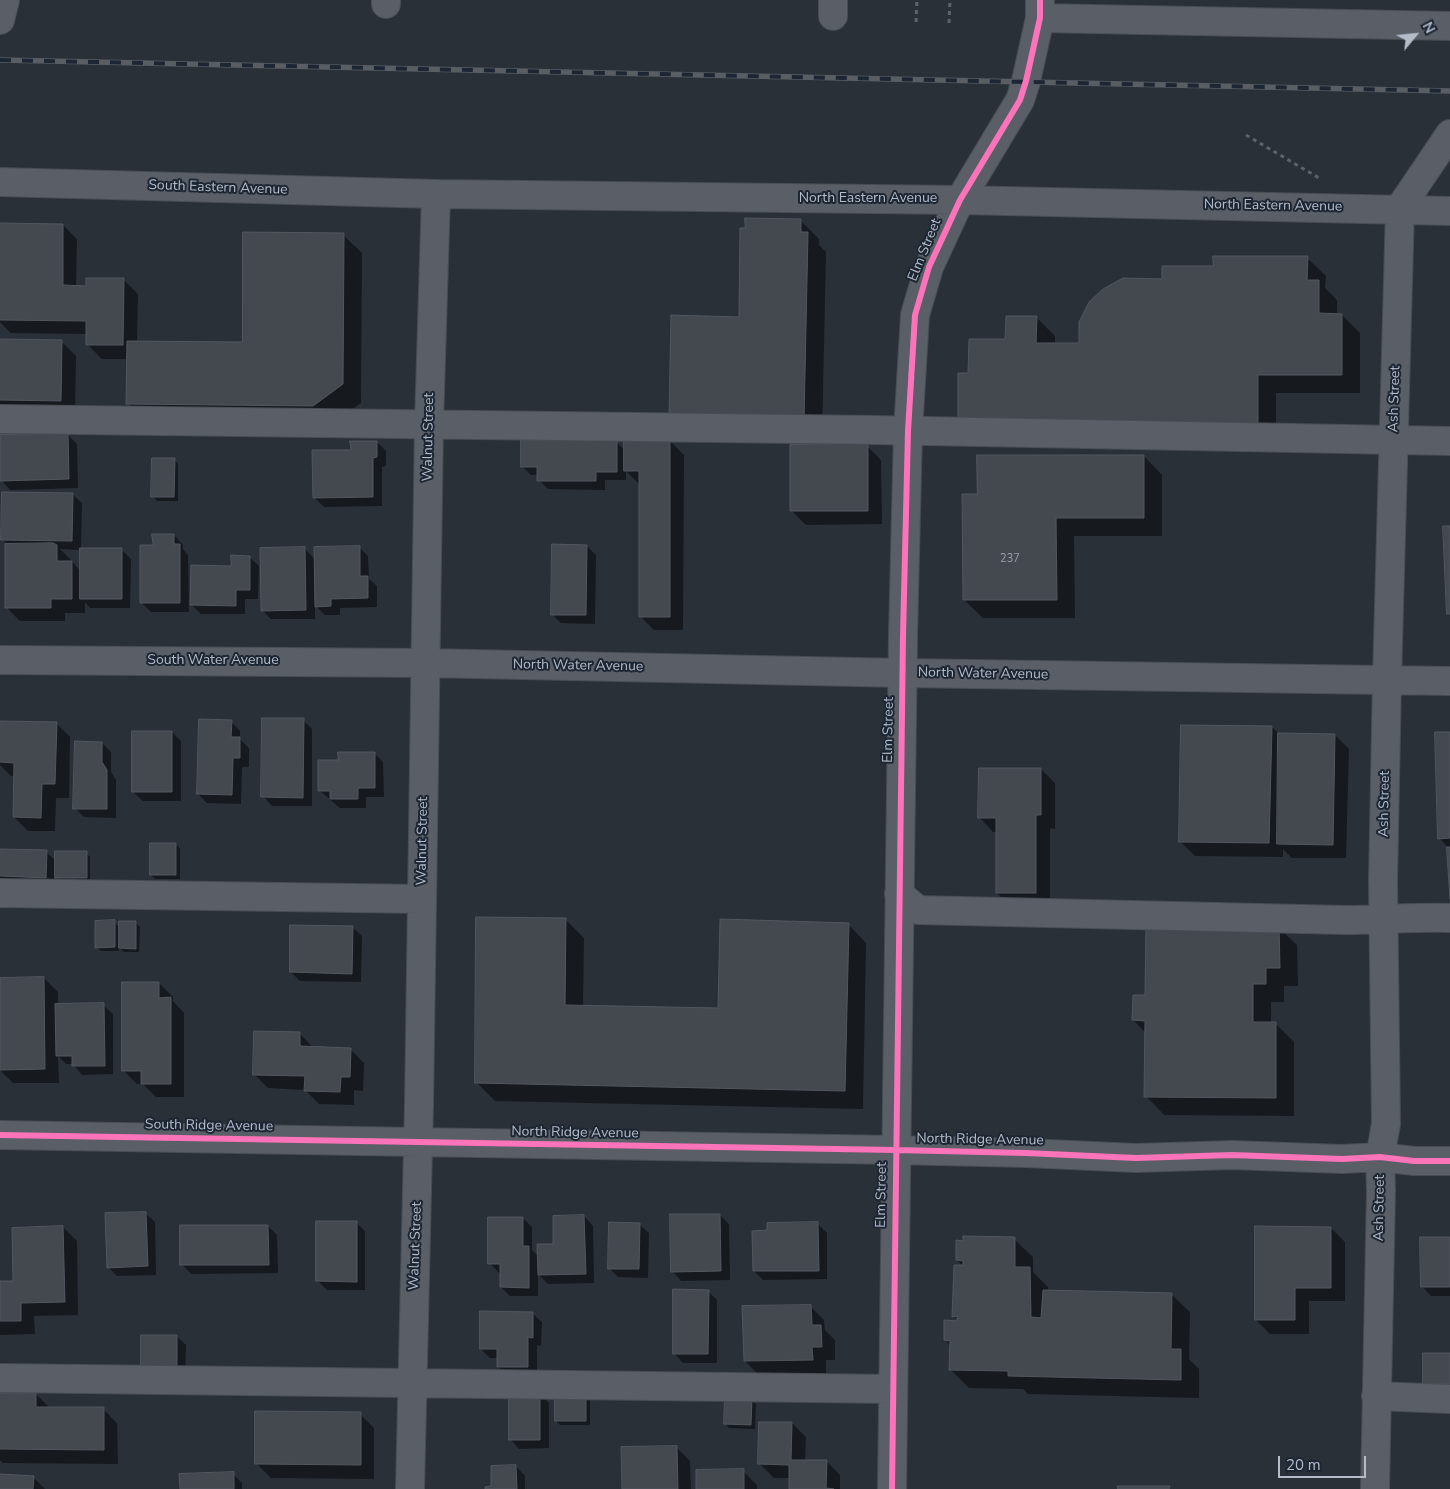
<!DOCTYPE html>
<style>
body{margin:0}
#map{position:relative;width:1450px;height:1489px;overflow:hidden;background:#2a3038;font-family:"Nunito Sans",sans-serif}
canvas{display:block}
.north{position:absolute;left:1390px;top:10px;width:50px;height:50px;-webkit-text-stroke:4px #1d2633;paint-order:stroke;rotate:62deg;font-size:14px;font-weight:700;line-height:20px;text-align:center;color:#b4bcc9}
.north::after{content:'';display:block;margin:auto;width:18px;height:22px;background:#b4bcc9;clip-path:polygon(50% 0,100% 100%,50% 72%,0 100%)}
.scale{position:absolute;left:1278px;top:1456px;width:88px;height:22px;box-sizing:border-box;border:2px solid #b4bcc9;border-top:0;padding-left:6px;font-size:15px;line-height:18px;white-space:nowrap;color:#b4bcc9;-webkit-text-stroke:4px #1d2633;paint-order:stroke}
</style>
<div id="map">
<canvas width="1450" height="1489"></canvas>
<div class="north">N</div>
<div class="scale">20 m</div>
</div>
<script>
const context = document.querySelector('canvas').getContext('2d');
context.lineJoin = 'round';
function fill(path, color) { context.fillStyle = color; context.fill(path, 'evenodd'); }
function stroke(path, color, width, dash) { context.strokeStyle = color; context.lineWidth = width; context.lineCap = dash ? 'butt' : 'round'; context.setLineDash(dash || []); context.stroke(path); }
function label(font, color, halo, rows, align = 'center') {
  context.font = font + ' "Nunito Sans",sans-serif'; context.lineWidth = 4; context.setLineDash([]); context.textBaseline = 'middle'; context.strokeStyle = halo; context.fillStyle = color; for (const [text, x, y, turn = 0] of rows) {
    context.save(); context.translate(x, y); context.rotate((+turn || 0) * Math.PI / 180); context.textAlign = isNaN(turn) ? turn : align; if (halo) context.strokeText(text, 0, 0); context.fillText(text, 0, 0); context.restore();
  }
}
const shadow = new Path2D(`
 M800 220 819 239V245L826 252 822 438 689 435 740 319Z
 M0 224 63 225 77 239 76 287H87L124 280 138 294 137 342 243 344 343 235 362 253 361 403 332 424 146 422 128 403V359H102L88 345V334L11 333 0 322Z
 M1307 258 1326 276 1325 288 1337 300V315H1342L1360 333V393H1276V442L970 375 1007 340 1036 317 1055 336V345H1080L1164 280 1215 267Z
 M0 340 62 342 76 356 75 414 0 412Z
 M68 435 77 444 78 488 10 490 1 480 0 436Z
 M670 441 684 455 683 630H654L640 616 639 484 626 471V480H605V490L548 489 539 480V475H531L522 466 616 442 625 450Z
 M377 442 386 451V466L382 467V506L324 507 314 497 352 451Z
 M867 446 881 460 882 524 806 525 792 511Z
 M1144 456 1162 475V536H1074L1075 618H983L964 600 978 496Z
 M174 459 178 464V501H157L153 496Z
 M72 494 82 503 81 549H121L131 559 130 608H90L85 602V613H65V621H20L6 607 8 545 2 539ZM60 549 81 550V572L71 560Z
 M174 535 183 545V549L188 555 189 612H151L142 603Z
 M587 546 596 555 595 624 561 623 552 614Z
 M359 547 368 556 369 579 377 586V607L340 608V615H325L315 605V619H271L262 610 304 548 315 559Z
 M249 557 259 566 258 599H245V614H201L191 604 232 567Z
 M303 720 312 729V806H272L263 796Z
 M231 721 240 731V739L249 748V767H242L241 804 207 803 198 794Z
 M0 722 56 723 70 737 69 798H56L55 831H28L14 817 15 776H11L0 765Z
 M1272 727 1279 734 1335 735 1349 749 1346 858H1292L1283 849V857L1195 856 1181 842Z
 M172 732 181 741V801H143L133 792Z
 M1450 733V879L1449 848 1439 838Z
 M102 743 111 752V772L116 780V818L84 817 75 808Z
 M374 753 383 762 384 797H366V808H340L319 790 340 761Z
 M1041 769 1055 783V829L1050 828V906L1011 907 997 893V832H993L980 818Z
 M176 844 180 849V879H155L151 875Z
 M0 850 46 852 56 861 86 853 90 857V882L60 881 55 876 54 886 6 884 0 878Z
 M565 919 584 938 583 1007 719 1009 848 924 866 943 863 1109 495 1101 476 1082Z
 M114 922 120 928 135 922 140 927 139 952H124L119 947V951H101L96 947Z
 M352 927 362 936 361 982 300 981 291 972Z
 M1278 927 1297 945 1298 986H1284V1002H1271V1024H1276L1294 1042V1116L1164 1115 1146 1096V1033L1133 1020 1146 996Z
 M44 978 58 992V1005H103L113 1014V1074L82 1075 73 1064H66L58 1056 59 1083H13L0 1070V979Z
 M159 983 173 997V1001L184 1013V1097H156L143 1084H137L123 1070Z
 M300 1034 314 1048 350 1049 364 1063 363 1091 354 1090V1105L319 1104 305 1090 268 1088 254 1074Z
 M145 1213 155 1222 156 1275 117 1276 108 1267Z
 M720 1215 729 1224 730 1280 681 1281 672 1271Z
 M584 1216 593 1226 594 1283 548 1284 538 1274V1296H510L501 1287V1273H499L490 1263 523 1218 532 1227V1250L539 1257 555 1245Z
 M356 1222 365 1231V1290H327L318 1281Z
 M639 1224 649 1233 648 1278 618 1277 609 1268Z
 M818 1224 827 1233V1279L763 1280 754 1271Z
 M268 1226 277 1235 278 1273 191 1274 182 1264Z
 M63 1227 77 1241 78 1315 34 1316 35 1334 0 1335V1283L14 1282Z
 M1331 1228 1345 1242V1301H1309V1334H1270L1256 1320Z
 M1450 1238V1296H1431L1422 1286Z
 M1014 1239 1033 1257V1272L1048 1287V1292L1171 1294 1190 1312 1189 1359 1199 1369V1398L1028 1394 1023 1389 969 1388 950 1369 951 1346 945 1340 959 1322 954 1316 964 1267 957 1260Z
 M708 1291 717 1300V1363H683L674 1353Z
 M810 1306 824 1320 825 1330 835 1340V1360H826V1373L759 1375 745 1361Z
 M532 1313 542 1322 541 1346 537 1345V1376H508L498 1367V1358H490L481 1349Z
 M176 1336 186 1345 185 1376H151Z
 M1450 1354V1392H1433L1424 1383Z
 M0 1394H36L50 1408 103 1409 117 1423 118 1464 3 1463 0 1460Z
 M540 1394 549 1403V1448L519 1449 510 1439Z
 M556 1394 590 1399V1425H560L556 1421Z
 M751 1400 756 1404 755 1429 729 1428 725 1423Z
 M360 1414 374 1428V1479L271 1478 257 1464Z
 M792 1423 806 1437 805 1461H826L840 1475V1489H790V1478H774L760 1464Z
 M676 1447 690 1461 691 1489H624Z
 M516 1466 525 1476V1489H486L493 1488Z
 M743 1471 757 1485V1489H698Z
 M233 1474 242 1483V1489H181Z
 M0 1476 33 1477 45 1489H0Z`);
const building = new Path2D(`
 M745 218 801 219V232H808L804 420 669 417 671 315 739 317 740 228H745Z
 M0 223 63 224V285L86 286V278H124L123 345H86V321L0 320Z
 M243 232 344 233 343 384 313 406 126 404 127 341 242 342Z
 M1213 256H1308L1307 280H1319V313L1342 314V375H1258V424L958 422V373H968L969 339H1005L1006 316H1037L1036 343H1079V322L1089 302 1103 289 1123 278 1162 279V266H1213Z
 M0 339 62 340 61 401 0 400Z
 M68 434 69 479 0 481V435Z
 M624 439 670 440V617H639V471H624Z
 M521 440H617V472H596V481H537V467H521Z
 M350 441H377V457L373 458V497L313 498 312 450H351Z
 M868 444V511H790V445Z
 M977 455H1144V518H1056L1057 600H963L962 494H977Z
 M152 458H175L174 497H151Z
 M2 492 73 493 72 541 1 540Z
 M1443 526H1450V614H1447Z
 M152 534H174V544H180V603H140V545H153Z
 M53 543 57 545V561H72V599H51V608H5V544Z
 M552 544 587 545 586 615H551Z
 M360 546V576H368V598L331 599V606L315 607 314 547Z
 M305 547 306 610 261 611 260 548Z
 M80 548H122V599H80Z
 M231 555 250 556V590H236V606L190 605 191 565 231 566Z
 M262 718H304L303 798 261 797Z
 M199 719 232 720 231 737H240V758H233L232 795 197 794Z
 M0 721 57 722 55 784H42L41 818 13 817 14 763 0 762Z
 M1181 725 1272 726 1269 843 1179 842Z
 M132 731H172V792H132Z
 M1435 732H1450V838L1438 839Z
 M1278 733 1335 734 1333 845 1277 844Z
 M75 741 102 742V762L107 770V809H73Z
 M338 752H375V788H358V799H330V791H318V760H338Z
 M979 768H1041V815H1036V893H996V818H978Z
 M150 843H176V875H150Z
 M1447 847H1450V899Z
 M0 849 47 850 46 878 0 876Z
 M55 851H87V878H55Z
 M476 917 566 918 565 1005 718 1008 720 919 849 923 845 1091 475 1083Z
 M115 920V947L95 948V921Z
 M119 921H136V949L119 948Z
 M290 925 353 926 352 974 290 972Z
 M1279 926 1280 968H1266V984H1253V1022H1276V1098L1144 1097 1145 1021 1132 1020 1133 995H1145L1146 929Z
 M44 977 45 1069 0 1070V978Z
 M122 982H159V998L171 997V1084H141V1071H122Z
 M104 1003 105 1066H72V1056H56L55 1004Z
 M254 1031 300 1032V1046L351 1048 350 1077H341L340 1092 304 1091 305 1076 253 1075Z
 M146 1212 148 1266 107 1268 105 1213Z
 M670 1214H720L721 1271 671 1272Z
 M584 1215 586 1274 538 1275 537 1244H553V1216Z
 M488 1217H523V1246H529V1288L500 1287V1264H488Z
 M316 1221H357V1282L316 1281Z
 M609 1222 640 1223 639 1269H608Z
 M818 1222 819 1271H753L752 1231 767 1230V1223Z
 M180 1225H268L269 1265H180Z
 M63 1226 65 1302 21 1303V1321H0V1281H13L12 1228Z
 M1255 1226 1331 1227V1288H1295V1320H1255Z
 M963 1236 1015 1237V1267H1030L1031 1317 1041 1318 1043 1290 1172 1293 1171 1349H1181V1380L1008 1376V1371L949 1370 950 1341 944 1340V1320L957 1321V1316L952 1317 954 1265H963V1261L956 1260V1240L963 1241Z
 M1420 1237H1450V1287H1421Z
 M673 1289 709 1290 708 1354H673Z
 M811 1305 812 1325H821L822 1347H812L813 1360 744 1361 742 1306Z
 M480 1311 533 1312V1338L528 1337V1367H497V1349H480Z
 M141 1335H177V1367H141Z
 M1423 1353H1450V1384H1423Z
 M0 1393H36V1407H104V1450L0 1449Z
 M509 1393H540V1440H509Z
 M555 1393H586V1421H555Z
 M725 1397 752 1398 751 1425 724 1424Z
 M255 1411 361 1412V1465L255 1464Z
 M759 1422H792L791 1460H827L826 1488 834 1489H789V1465L758 1464Z
 M677 1446 678 1489H622L621 1447Z
 M516 1465 517 1489H485V1487L491 1486V1466Z
 M744 1469V1489H696V1470Z
 M234 1472V1489H180L179 1474Z
 M0 1474 34 1476 33 1489H0Z
 M1118 1486H1170L1169 1489H1118Z`);
const path = new Path2D(`
 M916 22 917 0
 M949 23 950 0
 M1246 135 1319 178`);
const minor = new Path2D(`
 M386 4V0
 M833 16V0
 M1040 18 1450 26
 M0 20 5 0
 M0 182 436 194 960 200 1450 211
 M0 419 874 430 1450 441
 M0 660 426 663 903 673 1450 681
 M0 893 422 899
 M899 894 918 910 1345 920C1380 920 1415 917 1450 918
 M0 1135 895 1150 1026 1153 1136 1158 1232 1155 1342 1159 1380 1157 1414 1161H1450
 M0 1378 892 1389
 M1376 1396 1450 1399
 M410 1489 419 1105 429 424 436 194
 M892 1489 903 636 908 431 915 315 929 267 960 200 1020 100 1026 81 1040 18V0
 M1375 1489 1381 1191 1380 1157 1386 1124 1383 881 1387 680 1400 208 1450 134`);
const rail = new Path2D(`
 M0 60 1450 91`);
const cycleway = new Path2D(`
 M0 1135 895 1150 1026 1153 1136 1158 1232 1155 1342 1159 1380 1157 1414 1161H1450
 M892 1489 903 636 908 431 915 315 929 267 960 200 1020 100 1026 81 1040 18V0`);
const numberNames = [
 ["237",1010,559]
];
const streetNames = [
 ["South Eastern Avenue",218,188,2],
 ["North Eastern Avenue",868,199],
 ["North Eastern Avenue",1273,206,1],
 ["Elm Street",925,250,-68],
 ["Ash Street",1395,399,-88],
 ["Walnut Street",429,437,-89],
 ["South Water Avenue",213,661],
 ["North Water Avenue",578,666,1],
 ["North Water Avenue",983,674,1],
 ["Elm Street",889,730,-89],
 ["Ash Street",1385,804,-89],
 ["Walnut Street",423,841,-89],
 ["South Ridge Avenue",209,1126,1],
 ["North Ridge Avenue",575,1133,1],
 ["North Ridge Avenue",980,1140,1],
 ["Elm Street",882,1195,-89],
 ["Ash Street",1380,1208,-89],
 ["Walnut Street",416,1246,-88]
];
fill(shadow, '#0007');
fill(building, '#444950');
stroke(building, '#52575f', 1);
stroke(minor, '#484c53', 30);
stroke(path, '#5d636a', 3, [4, 4]);
stroke(minor, '#5a5e66', 28);
stroke(rail, '#595d64', 5.5);
stroke(rail, '#1d2633', 4, [11]);
stroke(cycleway, '#fb73b8', 6);
label('11px', '#989fab', null, numberNames);
label('14px', '#b4bcc9', '#1d2633', streetNames);
</script>
